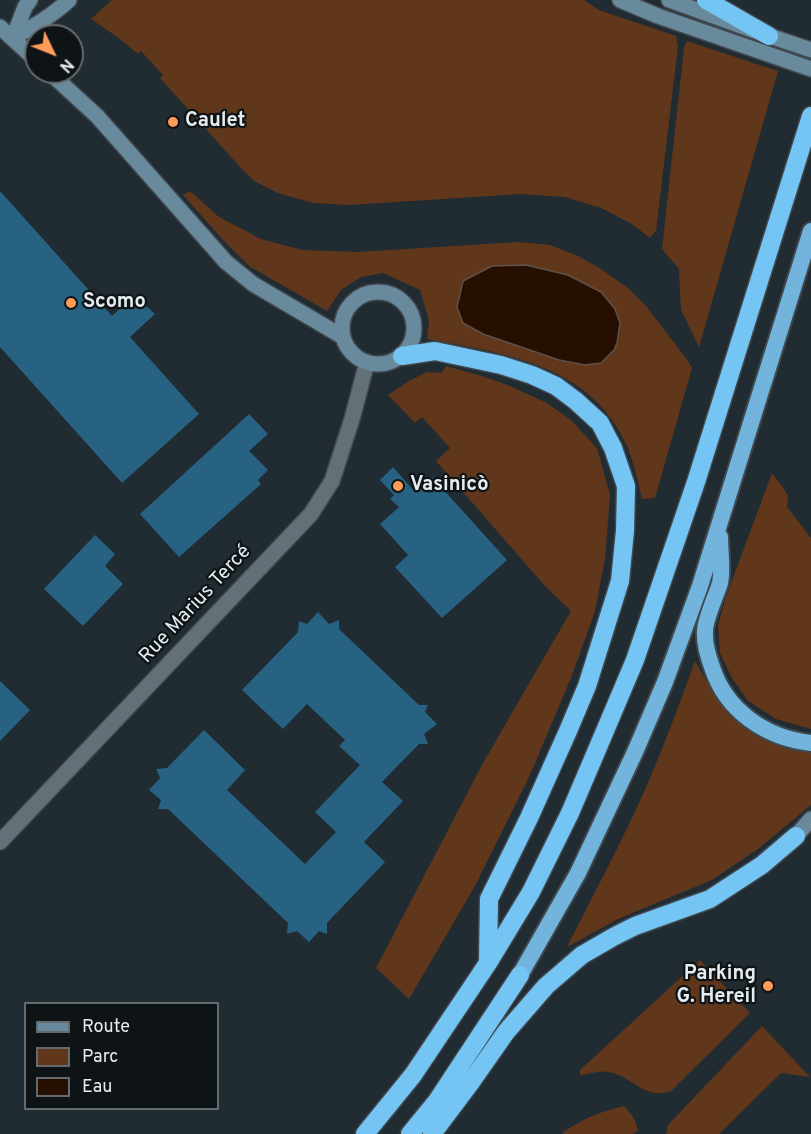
<!DOCTYPE html>
<meta charset="utf-8">
<style>
body{margin:0}
#map{position:relative;width:811px;height:1134px;overflow:hidden;background:#212b32;font-family:Overpass,sans-serif}
canvas{display:block}
.legend{position:absolute;left:24px;top:1002px;width:195px;height:108px;box-sizing:border-box;background:#0e1316;border:2px solid #646a6e;margin:0;padding:8px 10px;list-style:none;font-size:18px;color:#e5ecf1}
.legend li{display:flex;align-items:center;gap:12px;height:30px}
.legend b{width:30px;border:2px solid #646a6e}
.north{position:absolute;left:24px;top:24px;width:60px;height:60px;box-sizing:border-box;background:#0e1316;border:2px solid #646a6e;border-radius:50%;rotate:133deg;font-size:16px;font-weight:700;line-height:24px;text-align:center;color:#e5ecf1}
.north::after{content:'';display:block;margin:auto;width:21px;height:27px;background:#fe9b59;clip-path:polygon(50% 0,100% 100%,50% 72%,0 100%)}
</style>
<div id="map">
<canvas width="811" height="1134"></canvas>
<ul class="legend">
<li><b style="height:8px;background:#698a9c"></b>Route</li>
<li><b style="height:16px;background:#61371b"></b>Parc</li>
<li><b style="height:16px;background:#260f01"></b>Eau</li>
</ul>
<div class="north">N</div>
</div>
<script>
const context = document.querySelector('canvas').getContext('2d');
context.lineJoin = 'round';
function fill(path, color) { context.fillStyle = color; context.fill(path, 'evenodd'); }
function stroke(path, color, width, dash) { context.strokeStyle = color; context.lineWidth = width; context.lineCap = dash ? 'butt' : 'round'; context.setLineDash(dash || []); context.stroke(path); }
function label(font, color, halo, rows, align = 'center') {
  context.font = font + ' Overpass,sans-serif'; context.lineWidth = 4.5; context.setLineDash([]); context.textBaseline = 'middle'; context.strokeStyle = halo; context.fillStyle = color; for (const [text, x, y, turn = 0] of rows) {
    context.save(); context.translate(x, y); context.rotate((+turn || 0) * Math.PI / 180); context.textAlign = isNaN(turn) ? turn : align; if (halo) context.strokeText(text, 0, 0); context.fillText(text, 0, 0); context.restore();
  }
}
const green = new Path2D(`
 M112 0H584L599 10 676 36 678 46 656 231 650 238 632 224 601 208 565 197 520 194 350 205 313 203 278 193 254 181 240 167 160 78 163 75 141 51 138 54 120 39 91 19Z
 M687 41 778 71 699 347 681 310 679 269 662 249 684 48Z
 M190 191 219 217 261 239 302 250 357 252 519 242 550 245 578 256 601 269 628 288 646 306 688 361 692 368 655 498 642 499C638 481 634 463 627 446 592 365 504 353 427 339L429 321 420 290 383 273 361 277 341 290 327 311 249 266 224 241 183 195Z
 M446 366 482 376 510 386 547 403 571 420 597 448 610 495 605 559 595 611 571 678 530 775 475 886 409 999 376 968 483 763 571 611 544 585 436 461 450 448 422 417 415 423 388 395 409 381 427 372 441 373Z
 M772 473 784 489 788 496 787 507 811 538V729L776 719 748 701 732 678 720 653 718 625 726 597Z
 M695 661C725 714 746 744 811 753V805L758 849 712 880 618 919 567 947C594 893 623 840 647 785 665 744 680 702 695 661Z
 M700 960 750 1013 671 1091C643 1100 634 1077 609 1072 601 1070 589 1074 580 1075V1070Z
 M762 1026 810 1077 781 1073 719 1134H666L668 1125Z
 M624 1106C632 1114 636 1120 638 1131L633 1134H563V1132C585 1118 599 1112 624 1106Z`);
const water = new Path2D(`
 M526 265 568 275 601 292 615 309 620 323 617 343 614 350 601 363 585 365 559 360 483 334 463 323 457 307 463 281 492 266Z`);
const building = new Path2D(`
 M0 191 112 316 134 295 155 314 130 337 199 414 122 483 0 347Z
 M249 414 268 434 249 451 268 470 258 480 261 484 179 557 140 514Z
 M393 467 415 492 432 477 507 560 442 618 395 567 408 555 380 524 399 507 390 499 394 495 380 480Z
 M95 535 115 554 105 566 123 584 83 626 44 589Z
 M318 612 329 624 339 620V629L419 705H428L425 712 437 724 424 734 428 744H419L382 782 403 801 364 842 385 862 327 923V934L319 931 309 942 297 931 287 934 288 923 168 809H158L161 800 149 790 160 778 156 769 167 768 204 730 245 770 227 790 305 864 336 832 315 812 360 765 339 746 345 740 307 704 283 729 242 690 298 632 299 621 307 624Z
 M0 681 30 710 0 741Z`);
const minor = new Path2D(`
 M0 842 311 514 332 481 352 419 367 362`);
const secondary = new Path2D(`
 M620 0 658 16 811 69
 M669 0 752 30 811 50
 M0 27 36 60
 M13 38C32 27 52 16 69 0
 M13 38 25 7 30 0
 M49 72 97 116 226 262 253 284 343 337
 M342 328a36 36 0 1 1 72 0a36 36 0 1 1-72 0Z
 M796 836 811 819`);
const trunk = new Path2D(`
 M720 537C720 551 723 569 720 583 716 596 705 619 705 631 704 643 708 656 712 667 726 711 766 738 811 743
 M520 975 578 873 635 752 665 682 700 586 811 231`);
const motorway = new Path2D(`
 M706 0 769 36
 M402 356 435 351 501 365 532 375 556 386 576 401 600 423 613 448 626 486 625 531 620 581 587 686 568 731 529 818 489 899 488 961
 M365 1134 413 1075 488 963 531 892 570 813 599 745 635 660 671 555 696 482 811 116
 M410 1134 437 1101 520 975
 M432 1134 471 1082 506 1032 546 986 582 955 615 936 635 926 710 899 762 865 796 836`);
const markers = [
 [173,122,6,"#fe9b59"],
 [71,303,6,"#fe9b59"],
 [398,486,6,"#fe9b59"],
 [768,986,6,"#fe9b59"]
];
const poiNames = [
 ["Caulet",185,122],
 ["Scomo",83,303],
 ["Vasinicò",410,486],
 ["Parking",756,975,"right"],
 ["G. Hereil",756,998,"right"]
];
const streetNames = [
 ["Rue Marius Tercé",196,605,-47]
];
fill(green, '#61371b');
fill(water, '#260f01');
stroke(water, '#5f5149', 1.5);
fill(building, '#276282');
stroke(minor, '#3f484e', 18);
stroke(secondary, '#3f484e', 18);
stroke(trunk, '#3f484e', 20);
stroke(motorway, '#3f484e', 21);
stroke(minor, '#647077', 15);
stroke(secondary, '#698a9c', 15);
stroke(trunk, '#72b4db', 16);
stroke(motorway, '#75c5f4', 18);
for (const [x, y, r, color] of markers) { const dot = new Path2D(); dot.arc(x, y, r, 0, 2 * Math.PI); context.fillStyle = color; context.fill(dot); stroke(dot, '#0e1316', 2); }
label('bold 20px', '#e5ecf1', '#0e1316', poiNames, 'left');
label('20px', '#e5ecf1', '#0e1316', streetNames);
</script>
